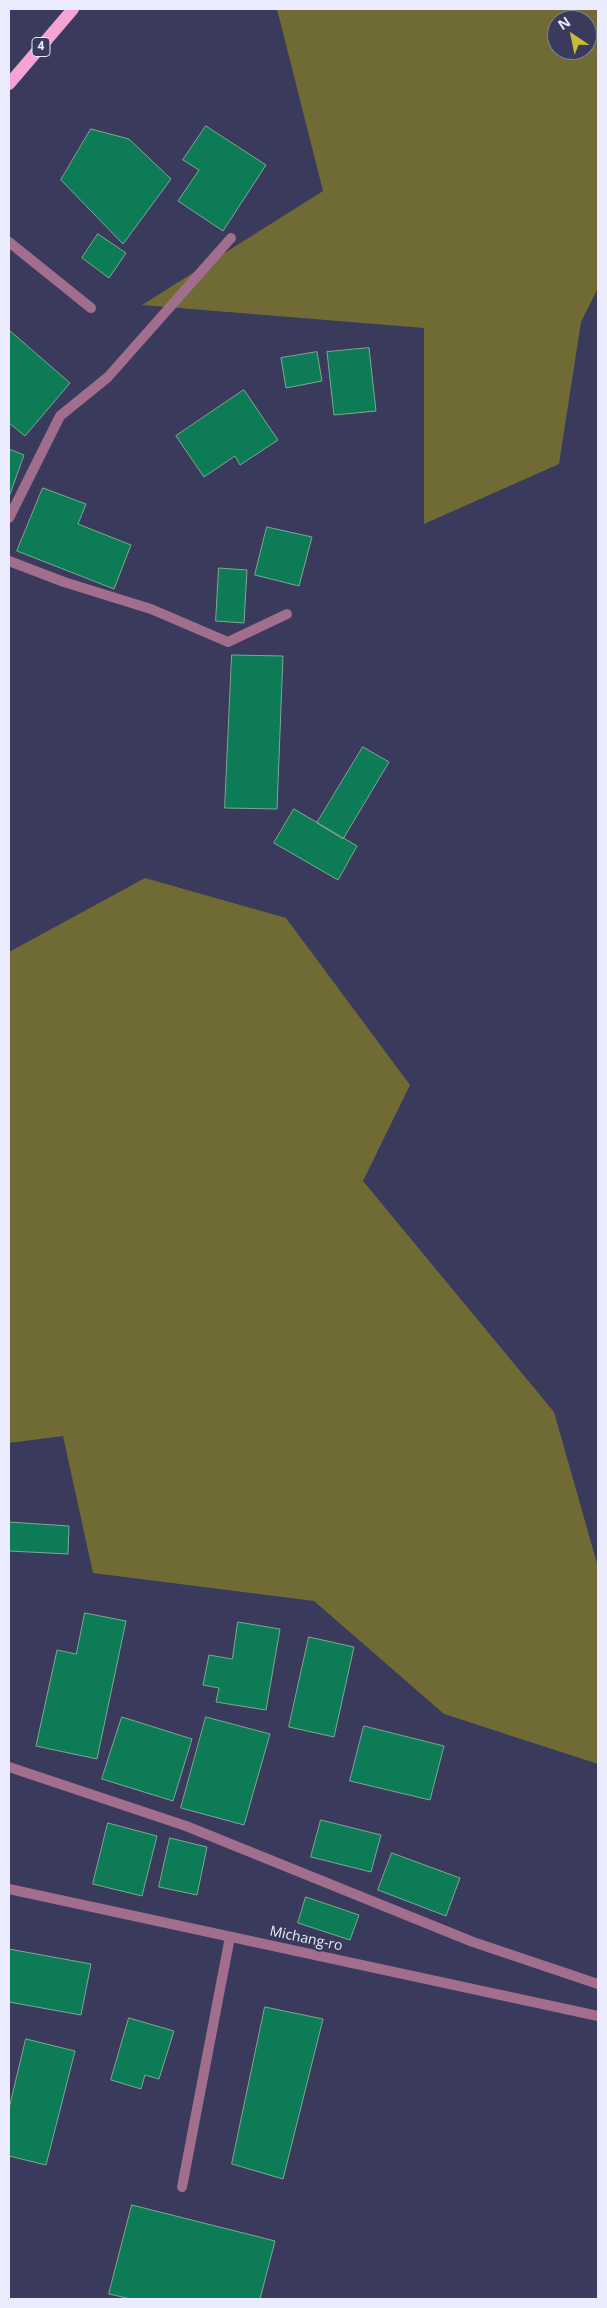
<!DOCTYPE html>
<style>
body{margin:0}
#map{position:relative;width:607px;height:2308px;overflow:hidden;background:#3a3a5c;font-family:"Open Sans",sans-serif}
canvas{display:block}
.frame{position:absolute;inset:0;border:10px solid #eaebfc;pointer-events:none}
.north{position:absolute;left:547px;top:10px;width:50px;height:50px;box-sizing:border-box;background:#3a3a5c;border:1px solid #80819c;border-radius:50%;rotate:326deg;font-size:14px;font-weight:700;line-height:20px;text-align:center;color:#eaebfc}
.north::after{content:'';display:block;margin:auto;width:18px;height:22px;background:#c9ba3a;clip-path:polygon(50% 0,100% 100%,50% 72%,0 100%)}
</style>
<div id="map">
<canvas width="607" height="2308"></canvas>
<div class="frame"></div>
<div class="north">N</div>
</div>
<script>
const context = document.querySelector('canvas').getContext('2d');
context.lineJoin = 'round';
function fill(path, color) { context.fillStyle = color; context.fill(path, 'evenodd'); }
function stroke(path, color, width, dash) { context.strokeStyle = color; context.lineWidth = width; context.lineCap = dash ? 'butt' : 'round'; context.setLineDash(dash || []); context.stroke(path); }
function label(font, color, halo, rows, align = 'center') {
  context.font = font + ' "Open Sans",sans-serif'; context.lineWidth = 4.5; context.setLineDash([]); context.textBaseline = 'middle'; context.strokeStyle = halo; context.fillStyle = color; for (const [text, x, y, turn = 0] of rows) {
    context.save(); context.translate(x, y); context.rotate((+turn || 0) * Math.PI / 180); context.textAlign = isNaN(turn) ? turn : align; if (halo) context.strokeText(text, 0, 0); context.fillText(text, 0, 0); context.restore();
  }
}
const green = new Path2D(`
 M277 9H598V288L581 322 559 464 424 524V328L142 305 323 191ZM557 20H587V50H557Z
 M145 878 286 918 410 1085 363 1181 554 1412 598 1567V1764L444 1714 314 1601 93 1573 63 1436 9 1443V952Z`);
const building = new Path2D(`
 M206 126 266 165 223 231 178 201 199 170 183 160Z
 M91 129 129 139 171 179 123 244 61 180Z
 M98 234 126 253 109 278 82 258Z
 M9 330 70 383 25 436 9 423Z
 M369 348 376 411 334 415 327 352Z
 M317 352 322 381 286 388 281 358Z
 M244 390 278 440 240 465 235 456 204 477 176 436Z
 M9 449 24 455 9 497Z
 M43 488 86 504 78 524 131 545 114 589 17 551Z
 M267 527 312 537 299 586 255 575Z
 M219 568 247 570 244 623 216 621Z
 M232 655 283 656 277 809 225 808Z
 M363 747 389 762 343 839 317 823Z
 M294 809 357 846 338 880 274 843Z
 M9 1522 69 1526 68 1554 9 1551Z
 M85 1613 126 1621 97 1759 36 1746 57 1650 76 1654Z
 M238 1622 280 1629 266 1710 216 1702 219 1688 203 1685 209 1655 232 1659Z
 M309 1637 354 1647 334 1737 289 1727Z
 M122 1717 192 1739 173 1801 102 1779Z
 M206 1717 270 1734 244 1825 181 1808Z
 M364 1726 444 1746 430 1800 350 1781Z
 M321 1820 381 1835 371 1872 311 1857Z
 M108 1823 157 1836 142 1896 93 1884Z
 M170 1838 207 1847 197 1895 159 1887Z
 M392 1853 460 1878 446 1916 378 1890Z
 M306 1897 359 1915 350 1940 298 1923Z
 M9 1949 91 1964 81 2015 9 2002Z
 M265 2007 323 2019 283 2179 232 2164Z
 M129 2018 174 2031 159 2079 145 2075 141 2089 111 2080Z
 M26 2039 75 2051 46 2165 9 2156V2109Z
 M132 2205 275 2241 260 2299H131L109 2294Z`);
const service = new Path2D(`
 M9 242 91 308
 M9 518 60 416 108 377 231 238
 M9 561 64 582 151 609 228 642 287 614
 M9 1767 186 1826 473 1942 598 1984
 M182 2187 230 1937`);
const minor = new Path2D(`
 M9 1889 598 2016`);
const primary = new Path2D(`
 M9 84 73 9`);
const shields = [
 [41,47,18]
];
const shieldNames = [
 ["4",41,47]
];
const streetNames = [
 ["Michang-ro",306,1939,12]
];
fill(green, '#706a35');
fill(building, '#0d7c56');
stroke(building, '#7ca993', 1);
stroke(service, '#a16e8d', 10);
stroke(minor, '#a16e8d', 10);
stroke(primary, '#f5a3d5', 12);
for (const [x, y, w] of shields) { const box = new Path2D(); box.roundRect(x - w / 2, y - 9.5, w, 19, 4); context.fillStyle = '#3a3a5c'; context.fill(box); stroke(box, '#eaebfc', 1); }
label('bold 12px', '#eaebfc', null, shieldNames);
label('14px', '#eaebfc', '#3a3a5c', streetNames);
</script>
